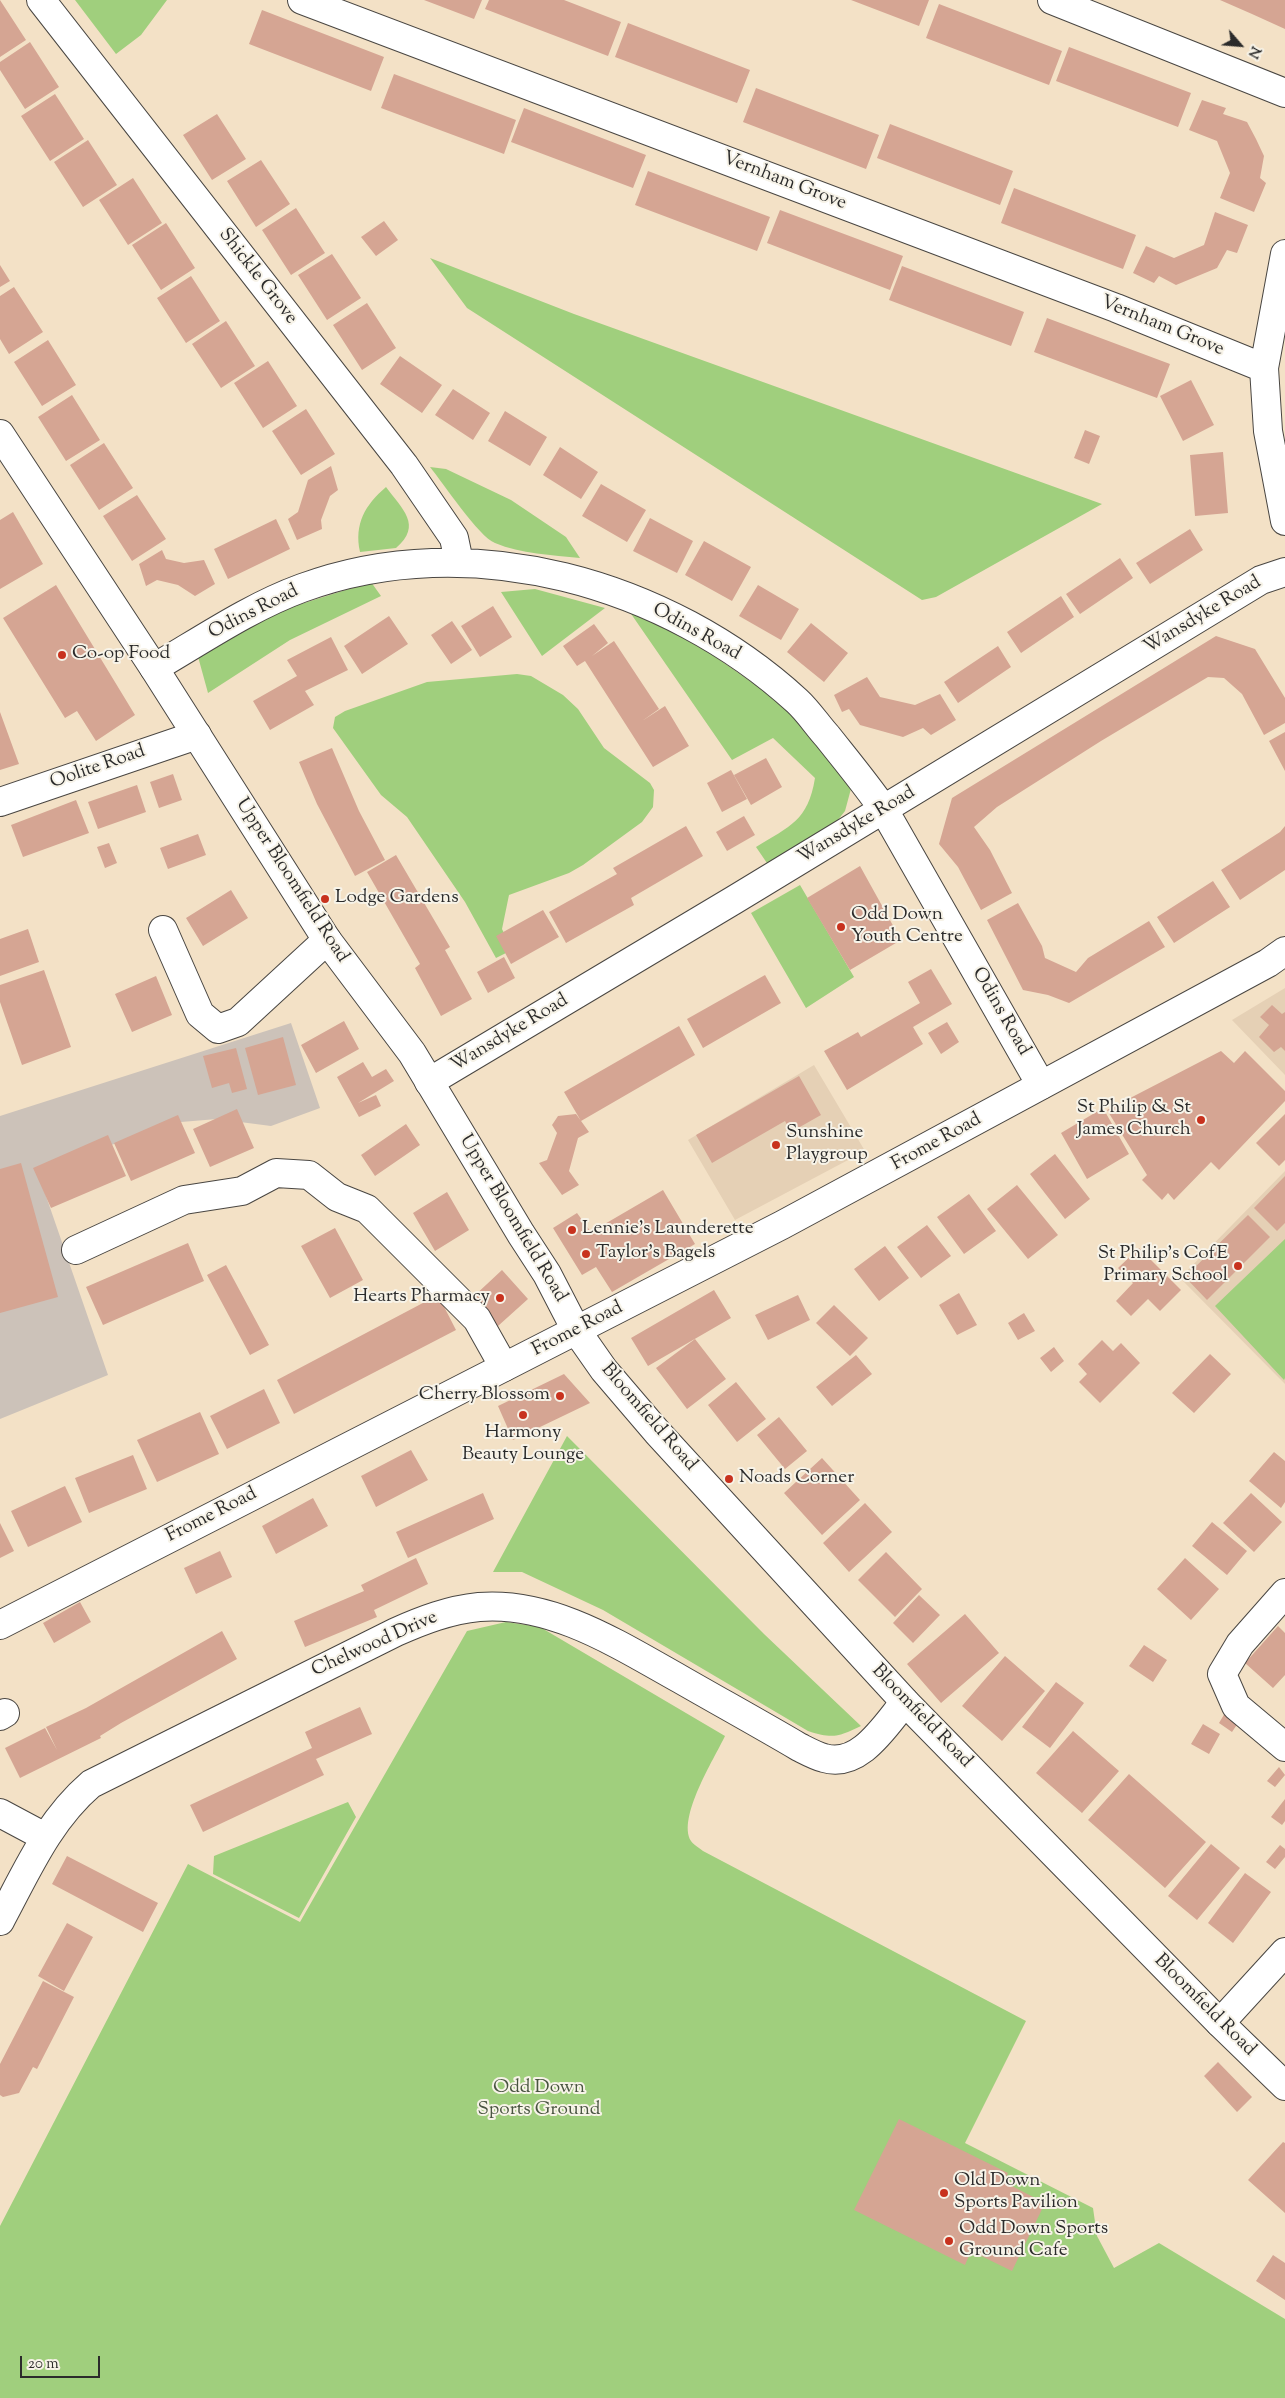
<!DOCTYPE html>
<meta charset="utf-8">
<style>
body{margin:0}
#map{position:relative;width:1285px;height:2398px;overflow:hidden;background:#f3e1c6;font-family:"Sorts Mill Goudy",serif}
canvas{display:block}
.north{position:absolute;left:1215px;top:20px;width:50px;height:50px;-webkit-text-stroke:4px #f7f3e8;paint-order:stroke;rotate:117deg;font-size:14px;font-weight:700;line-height:20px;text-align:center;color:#2b2b2b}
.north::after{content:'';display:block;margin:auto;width:18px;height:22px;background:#2b2b2b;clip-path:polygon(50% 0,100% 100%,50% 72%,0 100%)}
.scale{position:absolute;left:20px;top:2356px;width:80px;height:22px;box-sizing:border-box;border:2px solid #2b2b2b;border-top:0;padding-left:6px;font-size:15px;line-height:18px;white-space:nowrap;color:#2b2b2b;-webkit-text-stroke:4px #f7f3e8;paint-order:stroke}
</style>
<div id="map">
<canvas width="1285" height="2398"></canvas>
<div class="north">N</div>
<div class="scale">20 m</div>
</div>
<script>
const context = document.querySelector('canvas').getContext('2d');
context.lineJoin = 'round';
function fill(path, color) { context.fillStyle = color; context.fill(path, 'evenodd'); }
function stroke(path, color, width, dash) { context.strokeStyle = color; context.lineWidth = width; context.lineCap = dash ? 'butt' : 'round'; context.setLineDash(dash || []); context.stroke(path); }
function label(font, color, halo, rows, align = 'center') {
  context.font = font + ' "Sorts Mill Goudy",serif'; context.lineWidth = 4; context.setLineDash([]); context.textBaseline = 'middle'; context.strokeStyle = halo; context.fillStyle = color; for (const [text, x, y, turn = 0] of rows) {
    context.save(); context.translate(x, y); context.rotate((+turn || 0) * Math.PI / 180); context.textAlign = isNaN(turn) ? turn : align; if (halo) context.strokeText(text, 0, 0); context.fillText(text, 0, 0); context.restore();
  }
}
const built = new Path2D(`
 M1285 988V1075L1232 1020Z
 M814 1065 865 1151 735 1220 688 1140Z
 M1285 1171V1384L1180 1278Z`);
const industrial = new Path2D(`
 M291 1023 320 1108 271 1126 217 1119 169 1123 38 1173 108 1375 0 1419V1116Z`);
const green = new Path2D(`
 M75 0H167L141 35 116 54Z
 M430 258 574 314 1102 504 936 597 922 600 467 308Z
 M430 467 446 469 511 500 566 537 580 558C552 555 521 554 495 543 479 537 443 483 430 467Z
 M386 487C402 509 423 525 396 548L360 552C354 524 365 505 386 487Z
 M371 582 381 596 290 640 208 693 197 653 282 610Z
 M535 589 605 608 542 656 501 592Z
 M627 608 671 626 809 722 852 785 845 811 830 830 769 866 756 847C790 826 808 821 815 778L773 738 732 760Z
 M517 674 531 676 563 695 578 709 604 748 650 783 654 790 653 807 642 822 583 865 569 873 509 895 502 929 512 950 496 958 465 902 407 817 381 795 333 728 335 717 345 711 427 682Z
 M800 885 854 977 806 1008 751 913Z
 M1285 1239V1378L1284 1380 1215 1306Z
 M567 1436 764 1634 861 1726C838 1737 833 1739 808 1731L603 1610 522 1572H493Z
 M506 1622 540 1627 725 1736C714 1759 677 1818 691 1841 693 1844 699 1848 703 1851L1026 2021 965 2143 1093 2208 1097 2236 1114 2268 1159 2243 1285 2319V2398H0V2226L188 1864 300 1922 467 1631Z
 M348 1802 356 1817 299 1918 213 1874 214 1856Z`);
const building = new Path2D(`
 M0 0 26 40 0 57Z
 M424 0H482L474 19Z
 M489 0H564L621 22 608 56 485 9Z
 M851 0H929L919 26Z
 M1220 0H1285V29L1252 14Z
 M939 4 1062 51 1049 85 926 38Z
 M262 10 384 57 371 91 249 44Z
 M628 23 750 70 737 103 615 57Z
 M30 42 59 87 25 109 0 70V62Z
 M1069 47 1191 93 1178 127 1056 81Z
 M394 74 516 120 504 154 381 108Z
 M756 88 879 135 866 169 743 122Z
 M55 94 84 139 50 161 21 116Z
 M1202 100 1226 108 1223 114 1247 122 1256 139 1264 156 1260 178 1266 183 1254 212 1220 198 1230 173 1217 141 1189 130Z
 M524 108 646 155 633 188 511 142Z
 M217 114 246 159 212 180 183 135Z
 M890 124 1013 171 1000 205 877 158Z
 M88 140 117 185 83 207 54 162Z
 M261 160 290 204 256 227 227 181Z
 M648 171 770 217 757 251 635 205Z
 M133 178 162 223 128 245 99 200Z
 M1014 188 1136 235 1123 269 1001 223Z
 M296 208 325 253 291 275 262 230Z
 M780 210 903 256 890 290 767 243Z
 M1215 212 1248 225 1237 253 1227 250 1217 268 1176 285 1159 276 1154 283 1133 273 1146 246 1174 258 1204 245Z
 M384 221 398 240 376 256 361 237Z
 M166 223 195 268 161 290 132 245Z
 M332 254 361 298 327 320 298 275Z
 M0 265 10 281 0 287Z
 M902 266 1024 312 1011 346 889 300Z
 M191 276 220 321 186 343 157 298Z
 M14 287 43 332 9 354 0 339V296Z
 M367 303 396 348 362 370 333 325Z
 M1047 318 1170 364 1157 398 1034 352Z
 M226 321 255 366 221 388 192 344Z
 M48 340 76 385 42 406 14 362Z
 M400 356 442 385 422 413 380 384Z
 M268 361 297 406 263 428 234 383Z
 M1191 380 1214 425 1183 441 1160 396Z
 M453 389 490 413 473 440 435 415Z
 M72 395 100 440 66 461 38 417Z
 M306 409 335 454 301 475 272 431Z
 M505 411 547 437 530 466 488 441Z
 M1085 430 1100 436 1089 464 1074 458Z
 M104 443 133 488 99 510 70 465Z
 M560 447 598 472 581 499 543 475Z
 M1223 452 1228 513 1195 516 1190 455Z
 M331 466 338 490 330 496 321 520 322 529 297 540 288 519 298 512 308 480Z
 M601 484 646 510 627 542 582 516Z
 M137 495 166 539 132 561 103 516Z
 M13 512 43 564 0 589V520Z
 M650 518 693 541 677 573 633 551Z
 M276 519 290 549 228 579 214 549Z
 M1190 529 1203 550 1150 584 1136 563Z
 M704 541 751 567 732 601 685 575Z
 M162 550 166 559 184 563 204 560 215 584 195 596 178 585 157 580 146 586 139 564Z
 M1120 558 1133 578 1080 614 1066 594Z
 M56 585 135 715 96 741 77 711 65 718 3 618Z
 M758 585 799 609 781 640 739 616Z
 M1061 596 1074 617 1021 653 1007 632Z
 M493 606 512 637 480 657 461 626Z
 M389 616 408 644 362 674 344 646Z
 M452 621 472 650 451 664 431 635Z
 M811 623 848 653 824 682 787 652Z
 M594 624 608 643 592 656 614 641 659 709 642 721 665 706 689 746 653 767 585 661 577 666 563 646Z
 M1216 636 1255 649 1285 698V723L1264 735 1242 694 1224 678 1208 677 1101 741 997 807 974 827 990 850 1012 893 981 910 958 867 939 844 952 798Z
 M331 637 348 670 305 691 314 705 270 730 253 701 297 676 287 660Z
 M998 646 1011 667 958 703 944 682Z
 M867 677 880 697 915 705 940 694 956 720 931 735 923 728 903 737 860 725 849 709 842 712 834 695Z
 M0 712 19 764 0 770Z
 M1285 732V771L1269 741Z
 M332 748 359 811 385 860 355 876 317 804 299 762Z
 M766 758 782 787 751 805 734 775Z
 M731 770 747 799 722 812 707 783Z
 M173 774 182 800 159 808 150 782Z
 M137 785 146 812 98 829 88 802Z
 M76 800 89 833 23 857 11 825Z
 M744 816 755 835 727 851 716 832Z
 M686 826 703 856 631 898 634 905 566 943 549 912 617 874 613 868Z
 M1285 826V870L1240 900 1221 870 1280 832Z
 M198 834 206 855 168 869 160 848Z
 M109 843 117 863 105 868 97 847Z
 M396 855 450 947 445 950 472 999 441 1016 415 968 420 964 367 872Z
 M860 866 901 940 850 970 807 898Z
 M1213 881 1230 907 1174 943 1157 917Z
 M231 890 248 918 203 946 186 918Z
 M1018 903 1042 946 1045 958 1076 972 1088 958 1149 921 1165 947 1069 1003 1048 995 1023 990 987 920Z
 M543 910 559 937 511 964 496 936Z
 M28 929 39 962 0 976V939Z
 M504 957 515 978 488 993 477 972Z
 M931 969 952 1004 913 1027 923 1044 847 1090 824 1051 858 1032 861 1037 920 1003 908 982Z
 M44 970 71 1047 22 1065 0 1002V985Z
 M765 975 781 1003 703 1048 687 1019Z
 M156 976 172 1015 132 1032 115 994Z
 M1272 1005 1282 1014 1285 1012V1051L1281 1047 1274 1052 1259 1037 1269 1025 1260 1017Z
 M344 1021 359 1049 316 1073 301 1045Z
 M947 1022 959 1042 941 1054 928 1033Z
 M679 1026 695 1055 581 1121 564 1092Z
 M283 1037 296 1085 258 1095 245 1048Z
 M236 1048 247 1089 232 1093 229 1083 212 1088 203 1056Z
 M1221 1051 1234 1063 1245 1051 1285 1091V1101L1219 1170 1211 1162 1174 1200 1168 1193 1162 1200 1142 1180 1147 1175 1107 1110Z
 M363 1062 372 1077 386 1069 394 1081 358 1103 376 1095 381 1106 359 1117 337 1077Z
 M799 1076 821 1115 791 1132 785 1121 712 1163 696 1135Z
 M1103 1108 1129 1154 1087 1179 1061 1133Z
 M237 1109 254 1148 210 1167 193 1129Z
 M576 1114 589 1132 578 1138 569 1171 579 1185 562 1195 539 1163 547 1160 557 1133 552 1125 558 1116Z
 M1285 1114V1160L1279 1166 1256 1143Z
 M178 1115 195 1153 131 1181 114 1143Z
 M406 1124 420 1145 375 1176 361 1155Z
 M108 1135 126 1176 51 1208 33 1168Z
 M1055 1154 1090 1199 1065 1219 1030 1174Z
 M21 1163 58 1297 0 1313V1169Z
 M1285 1176V1223L1277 1231 1254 1208Z
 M1017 1185 1058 1235 1028 1259 987 1209Z
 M663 1190 695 1244 612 1292 596 1267 582 1275 553 1228 577 1213 591 1232Z
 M447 1192 469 1230 435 1251 413 1213Z
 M969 1194 996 1231 964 1254 937 1217Z
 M1248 1215 1270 1237 1207 1300 1185 1277Z
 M927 1225 951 1256 921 1278 897 1247Z
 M335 1228 363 1280 330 1298 301 1246Z
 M188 1243 204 1281 103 1325 86 1287Z
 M885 1246 909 1278 879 1301 854 1269Z
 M1139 1248 1181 1290 1160 1311 1148 1299 1131 1316 1116 1301 1133 1283 1118 1268Z
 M226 1265 269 1345 250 1355 207 1275Z
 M502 1270 528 1299 498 1326 472 1298Z
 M714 1290 731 1318 648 1366 631 1338Z
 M959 1293 977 1325 957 1335 939 1305Z
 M438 1295 456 1330 294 1414 277 1380Z
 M798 1295 810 1320 768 1340 755 1315Z
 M834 1305 868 1338 850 1356 816 1323Z
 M1024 1313 1035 1331 1018 1340 1008 1323Z
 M695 1339 726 1379 687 1409 656 1368Z
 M1102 1340 1113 1351 1121 1343 1140 1363 1100 1403 1079 1382 1087 1374 1078 1364Z
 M1054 1347 1064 1361 1051 1372 1040 1358Z
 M1210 1354 1231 1374 1194 1413 1172 1393Z
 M856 1355 872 1374 832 1406 816 1387Z
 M564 1374 590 1403 513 1440 498 1406Z
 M736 1382 766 1419 737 1442 708 1405Z
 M264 1389 280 1423 227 1449 210 1416Z
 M200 1412 219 1454 157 1482 137 1440Z
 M779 1417 807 1451 785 1469 757 1435Z
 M411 1450 428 1480 376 1507 361 1476Z
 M1274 1452 1285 1461V1502L1281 1508 1249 1481Z
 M133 1455 147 1489 89 1513 75 1478Z
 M822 1458 860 1500 822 1535 784 1493Z
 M65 1486 82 1522 28 1547 11 1511Z
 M483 1493 494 1519 408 1558 396 1532Z
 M1251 1493 1282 1522 1254 1552 1223 1523Z
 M313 1498 328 1526 276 1554 262 1526Z
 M865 1503 892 1532 849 1572 823 1543Z
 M1212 1522 1247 1551 1227 1575 1192 1546Z
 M0 1523 14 1551 0 1558Z
 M220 1551 232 1577 196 1594 184 1568Z
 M886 1552 922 1589 895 1617 858 1580Z
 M416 1558 428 1584 374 1610 377 1617 305 1647 294 1621 364 1591 361 1585Z
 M1185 1558 1219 1589 1191 1620 1157 1589Z
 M919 1595 940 1615 913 1643 893 1623Z
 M80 1602 91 1622 54 1643 43 1623Z
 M965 1614 999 1653 941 1703 907 1664Z
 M1278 1626 1285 1633V1675L1273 1688 1245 1663Z
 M222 1631 237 1659 121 1723 100 1736 101 1738 20 1778 5 1748 45 1728 57 1750 46 1727 86 1708Z
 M1144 1645 1167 1660 1153 1682 1129 1666Z
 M1005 1656 1045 1691 1002 1741 962 1706Z
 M1056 1682 1084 1703 1050 1748 1022 1727Z
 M360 1707 372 1734 316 1759 324 1775 203 1832 190 1805 312 1748 305 1732Z
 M1228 1708 1242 1717 1232 1732 1219 1723Z
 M1203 1724 1220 1734 1209 1754 1191 1744Z
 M1073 1731 1119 1771 1082 1813 1036 1773Z
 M1279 1767 1285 1775 1275 1787 1267 1781Z
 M1129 1774 1206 1842 1165 1888 1088 1820Z
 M1285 1799V1821L1282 1825 1271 1817Z
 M1211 1844 1240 1868 1197 1920 1168 1896Z
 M1280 1845 1285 1849V1857L1275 1869 1266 1862Z
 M67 1856 158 1903 143 1932 52 1884Z
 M1245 1873 1271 1892 1233 1943 1208 1923Z
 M67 1923 93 1937 64 1991 38 1976Z
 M43 1981 74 1997 37 2069 33 2067 19 2093 3 2097 0 2095V2064Z
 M1218 2062 1252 2097 1237 2112 1204 2076Z
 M899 2119 1008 2173 1004 2182 1045 2203 1012 2271 971 2251 965 2265 854 2210Z
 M1283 2142 1285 2143V2213L1248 2180Z
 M1273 2255 1285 2263V2300L1256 2281Z`);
const street = new Path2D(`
 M41 0 404 465 454 538 459 562
 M302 0 1116 308 1264 368
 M1052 0 1285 93
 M1285 254 1264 368 1268 431 1285 521
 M154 668C202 640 250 607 302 588 470 526 668 583 797 701 808 711 817 725 827 736 846 760 866 784 884 810L1041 1085
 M0 802 197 735
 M163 930 200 1014 218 1029 238 1022 327 940
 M429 1082 734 900 1261 580 1285 572
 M76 1250 184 1200 242 1191 276 1173 309 1175 337 1197 367 1209 477 1319 504 1367
 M1285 1593 1240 1644 1222 1674 1236 1706 1285 1747
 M0 1716 5 1713
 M0 1813 45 1837
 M0 1921C27 1871 48 1821 91 1784L396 1632C423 1620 449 1610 479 1607 552 1601 619 1645 680 1679 720 1702 760 1724 799 1747 807 1751 816 1756 824 1758 860 1769 886 1724 905 1702
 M1220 2023 1285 1952`);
const secondary = new Path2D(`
 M0 434 154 668 327 940 412 1053 521 1234 547 1274 576 1330 604 1370 657 1432 905 1702 1220 2023 1285 2086
 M0 1625 782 1225 1268 963 1285 951`);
const markers = [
 [62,655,5,"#c8321e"],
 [325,899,5,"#c8321e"],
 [841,927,5,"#c8321e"],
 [1201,1120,5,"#c8321e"],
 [776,1145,5,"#c8321e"],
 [572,1230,5,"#c8321e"],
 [586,1254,5,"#c8321e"],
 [1238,1266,5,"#c8321e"],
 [500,1298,5,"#c8321e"],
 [560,1396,5,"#c8321e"],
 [523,1415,5,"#c8321e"],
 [729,1479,5,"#c8321e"],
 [944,2193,5,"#c8321e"],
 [949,2241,5,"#c8321e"]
];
const streetNames = [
 ["Vernham Grove",784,182,21],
 ["Shickle Grove",257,277,52],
 ["Vernham Grove",1162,327,22],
 ["Odins Road",254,613,-27],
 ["Wansdyke Road",1203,616,-31],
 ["Odins Road",696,633,29],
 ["Oolite Road",98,768,-19],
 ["Wansdyke Road",857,826,-31],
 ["Upper Bloomfield Road",291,881,57],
 ["Odins Road",1000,1012,60],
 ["Wansdyke Road",510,1034,-31],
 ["Frome Road",937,1143,-29],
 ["Upper Bloomfield Road",512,1219,59],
 ["Frome Road",578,1330,-27],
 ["Bloomfield Road",648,1418,49],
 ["Frome Road",212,1516,-27],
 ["Chelwood Drive",375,1645,-24],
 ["Bloomfield Road",921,1717,46],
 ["Bloomfield Road",1204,2006,45]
];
const poiNames = [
 ["Co-op Food",72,655],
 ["Lodge Gardens",335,899],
 ["Odd Down",851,916],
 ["Youth Centre",851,938],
 ["St Philip & St",1191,1109,"right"],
 ["James Church",1191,1131,"right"],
 ["Sunshine",786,1134],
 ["Playgroup",786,1156],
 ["Lennie's Launderette",582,1230],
 ["Taylor’s Bagels",596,1254],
 ["St Philip's CofE",1228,1255,"right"],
 ["Primary School",1228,1277,"right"],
 ["Hearts Pharmacy",490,1298,"right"],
 ["Cherry Blossom",550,1396,"right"],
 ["Harmony",523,1434,"center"],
 ["Beauty Lounge",523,1456,"center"],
 ["Noads Corner",739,1479],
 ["Old Down",954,2182],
 ["Sports Pavilion",954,2204],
 ["Odd Down Sports",959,2230],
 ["Ground Cafe",959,2252]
];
const parkNames = [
 ["Odd Down",539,2089],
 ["Sports Ground",539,2111]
];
fill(built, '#e5d0b5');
fill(industrial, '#ccc2b9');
fill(green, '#a0cf7d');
fill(building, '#d5a593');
stroke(street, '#494642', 30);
stroke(secondary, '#494642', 30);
stroke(street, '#fff', 28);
stroke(secondary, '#fff', 28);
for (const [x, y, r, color] of markers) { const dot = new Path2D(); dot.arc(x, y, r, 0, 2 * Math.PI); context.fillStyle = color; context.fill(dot); stroke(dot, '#f7f3e8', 2); }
label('19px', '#2b2b2b', '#f7f3e8', streetNames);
label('19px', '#2b2b2b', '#f7f3e8', poiNames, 'left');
label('19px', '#485440', '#f7f3e8', parkNames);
</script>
